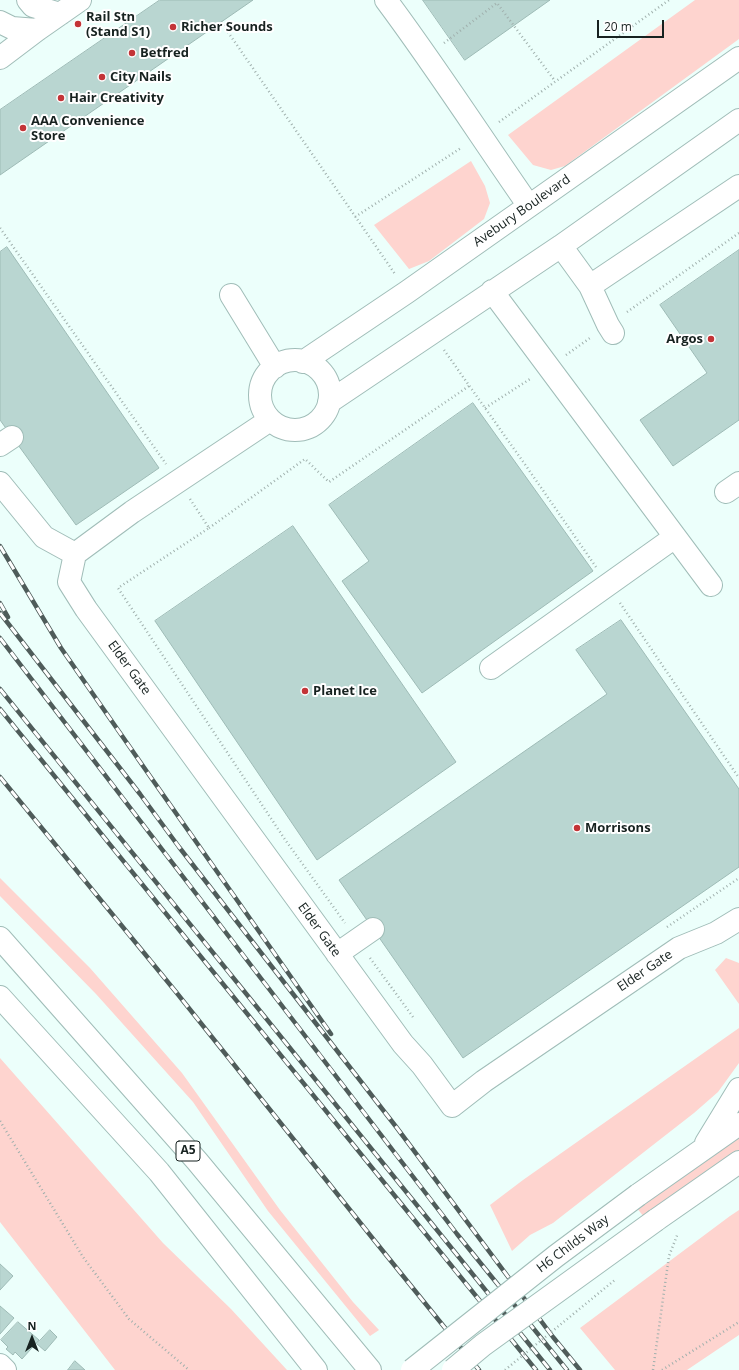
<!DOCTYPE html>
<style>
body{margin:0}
#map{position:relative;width:739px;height:1370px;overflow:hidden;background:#ecfffb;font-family:"Open Sans",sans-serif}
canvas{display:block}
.north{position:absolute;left:12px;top:1318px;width:40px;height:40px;-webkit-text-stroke:3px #fff;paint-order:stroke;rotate:0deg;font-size:11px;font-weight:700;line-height:16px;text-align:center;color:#172220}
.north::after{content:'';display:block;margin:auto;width:14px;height:18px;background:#172220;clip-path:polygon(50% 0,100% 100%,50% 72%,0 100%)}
.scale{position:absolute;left:597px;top:20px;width:67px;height:18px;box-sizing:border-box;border:2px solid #172220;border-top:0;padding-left:5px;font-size:12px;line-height:14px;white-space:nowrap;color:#172220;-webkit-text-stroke:3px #fff;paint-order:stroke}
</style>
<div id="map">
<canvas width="739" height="1370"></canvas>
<div class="north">N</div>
<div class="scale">20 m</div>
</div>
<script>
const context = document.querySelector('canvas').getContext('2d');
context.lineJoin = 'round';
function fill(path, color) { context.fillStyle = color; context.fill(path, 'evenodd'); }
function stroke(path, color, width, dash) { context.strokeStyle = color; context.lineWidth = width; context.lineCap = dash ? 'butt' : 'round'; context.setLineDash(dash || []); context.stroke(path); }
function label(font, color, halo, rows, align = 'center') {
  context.font = font + ' "Open Sans",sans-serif'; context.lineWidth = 4; context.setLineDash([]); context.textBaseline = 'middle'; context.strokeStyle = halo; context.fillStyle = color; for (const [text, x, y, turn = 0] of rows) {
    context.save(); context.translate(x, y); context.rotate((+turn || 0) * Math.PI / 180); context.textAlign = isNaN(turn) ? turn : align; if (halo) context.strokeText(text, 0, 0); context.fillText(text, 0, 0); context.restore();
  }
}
const green = new Path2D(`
 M695 0H739V39L565 166 551 170 533 165 508 135Z
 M471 161 485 186 490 203 484 219 429 261 409 269 374 225Z
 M0 878 90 968 182 1073 280 1210 353 1302 379 1330 370 1336 268 1211 193 1102 96 994 0 896Z
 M726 958 739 963V1004L715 970Z
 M739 1028V1063L718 1092 694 1113 553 1223 530 1235 512 1251 490 1205 523 1180Z
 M0 1058 163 1243 231 1309 287 1370H115L0 1222Z
 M739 1138V1152L644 1217 636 1207Z
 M739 1210V1335L687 1370H615L580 1328 730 1216Z`);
const building = new Path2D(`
 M160 0H253L0 175V110Z
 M423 0H550L465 60Z
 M7 247 159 468 76 525 0 420V252Z
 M739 250V420L673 466 640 420 707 373 660 305Z
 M473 403 593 571 422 693 342 581 369 561 329 505Z
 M293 526 456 762 317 860 155 621Z
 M621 620 739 789V867L463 1058 339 880 607 694 576 650Z
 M0 1264 13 1276 0 1290Z
 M0 1306 14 1318 0 1334Z
 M18 1322 39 1340 22 1359 15 1352 13 1355 6 1349 8 1347 1 1340Z
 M50 1330 57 1337 45 1351 37 1344Z
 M75 1361 85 1370H68Z`);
const path = new Path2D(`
 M221 22 395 274
 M444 43 497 3 555 81
 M499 122 669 0
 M355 217 461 148
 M0 228 166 464
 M627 312 739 233
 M444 350 524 463 596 567
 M566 355 590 338
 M485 408 530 379
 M190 499 209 528 118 588 286 841 345 923
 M209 528 305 459 329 482 469 386
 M620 603 739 778
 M667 927 739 878
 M370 958 413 1017
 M0 1121 83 1257 129 1319 189 1370
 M653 1370 669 1256 678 1233
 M662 1370 739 1322`);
const minor = new Path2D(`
 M28 0 33 6 60 14
 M386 0C436 67 481 137 529 206
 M0 22 12 28 37 30
 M0 58 37 30 80 0
 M561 246 590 286 608 325 613 333
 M590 286 739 186
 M492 291 711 585
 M231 295 275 367
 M260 395a35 35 0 1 1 70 0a35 35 0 1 1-70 0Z
 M303 362 407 292 739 58
 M329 402 561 246 739 120
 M0 445 12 437
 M0 483 44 537 75 554
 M726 492 739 483
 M75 554 69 582 86 609 403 1044 422 1065 452 1106 484 1081 679 948 716 933 739 919
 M75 554 132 512 270 420
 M491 668 675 537
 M337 954 373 929
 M706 1143 739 1089
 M638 1195 739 1124
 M656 1220 739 1162
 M0 1365 5 1370`);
const highway = new Path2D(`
 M0 938 197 1161 370 1370
 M0 997 159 1172 316 1370`);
const rail = new Path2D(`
 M0 546 61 648 152 779 331 1034
 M0 603 8 617
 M0 613 140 794 179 847 397 1128 553 1337 580 1370
 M0 638 457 1234 567 1370
 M0 689 550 1370
 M0 709 536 1370
 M0 777 176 992 374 1240 479 1370`);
const pathBridge = new Path2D(`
 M505 1370 616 1279`);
const minorBridge = new Path2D(`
 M412 1370 556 1256 638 1195
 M453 1370 483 1345 656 1220`);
const markers = [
 [78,24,4,"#c33437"],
 [173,27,4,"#c33437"],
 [132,53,4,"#c33437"],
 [102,77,4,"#c33437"],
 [61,98,4,"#c33437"],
 [23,128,4,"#c33437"],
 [711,339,4,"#c33437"],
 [305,691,4,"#c33437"],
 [577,828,4,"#c33437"]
];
const shields = [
 [188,1151,24]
];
const shieldNames = [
 ["A5",188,1151]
];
const poiNames = [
 ["Rail Stn",86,17],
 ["(Stand S1)",86,32],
 ["Richer Sounds",181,27],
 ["Betfred",140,53],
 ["City Nails",110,77],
 ["Hair Creativity",69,98],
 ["AAA Convenience",31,121],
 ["Store",31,136],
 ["Argos",703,339,"right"],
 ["Planet Ice",313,691],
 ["Morrisons",585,828]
];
const streetNames = [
 ["Avebury Boulevard",522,211,-35],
 ["Elder Gate",129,668,54],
 ["Elder Gate",319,930,54],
 ["Elder Gate",645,971,-34],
 ["H6 Childs Way",573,1244,-37]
];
fill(green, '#fed4cf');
fill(building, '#b9d6d1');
stroke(building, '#9ebbb6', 1);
stroke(minor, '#a0bdb8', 24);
stroke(highway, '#a0bdb8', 24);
stroke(path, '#a0b0ad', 2.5, [1, 3]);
stroke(minor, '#fff', 22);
stroke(highway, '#fff', 22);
stroke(rail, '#4f5c5a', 4.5);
stroke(rail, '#fff', 3, [9]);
stroke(minorBridge, '#a0bdb8', 24, []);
stroke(pathBridge, '#a0b0ad', 2.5, [1, 3]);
stroke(minorBridge, '#fff', 22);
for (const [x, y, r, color] of markers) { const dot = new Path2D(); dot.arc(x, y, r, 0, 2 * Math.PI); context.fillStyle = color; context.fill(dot); stroke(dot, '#fff', 1.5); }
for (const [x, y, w] of shields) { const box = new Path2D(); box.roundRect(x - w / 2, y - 10, w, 20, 3); context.fillStyle = '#fff'; context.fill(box); stroke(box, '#172220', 1); }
label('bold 12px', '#172220', null, shieldNames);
label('bold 13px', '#172220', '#fff', poiNames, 'left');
label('13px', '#172220', '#fff', streetNames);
</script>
